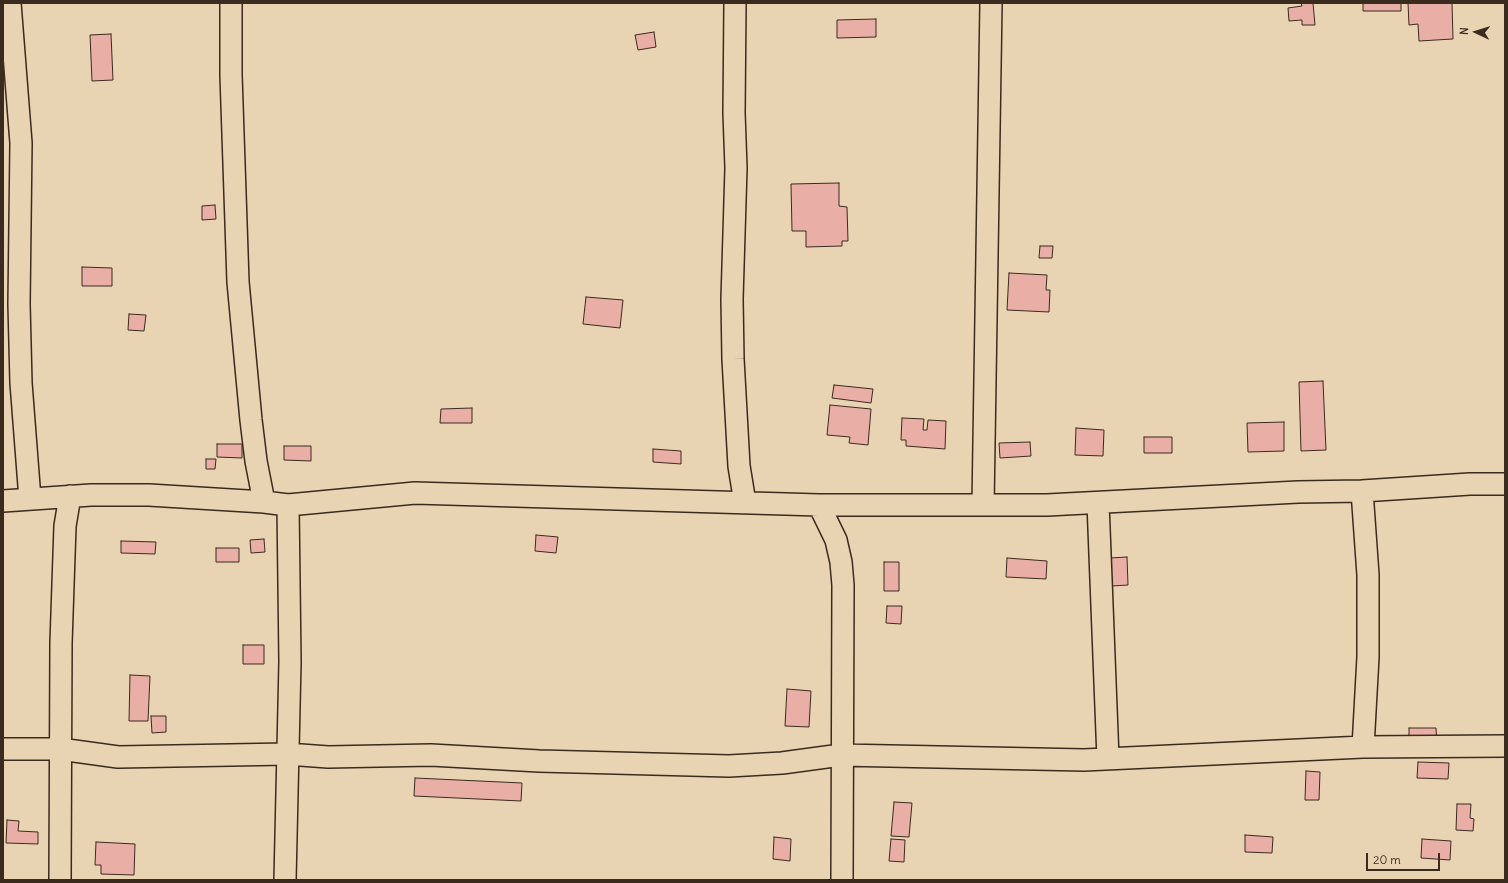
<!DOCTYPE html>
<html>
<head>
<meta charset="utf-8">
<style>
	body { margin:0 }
	#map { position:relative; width:1508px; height:883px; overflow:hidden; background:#e8d4b3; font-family:Delius,sans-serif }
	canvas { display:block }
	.frame { position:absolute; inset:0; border:4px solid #3b2a1e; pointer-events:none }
	.north { position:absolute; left:1456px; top:12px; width:40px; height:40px; -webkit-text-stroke:3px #e8d4b3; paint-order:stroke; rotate:274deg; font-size:11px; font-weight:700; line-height:16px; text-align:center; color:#3b2a1e }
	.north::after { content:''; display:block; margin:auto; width:14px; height:18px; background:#3b2a1e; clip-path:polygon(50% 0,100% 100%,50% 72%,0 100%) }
	.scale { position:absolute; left:1366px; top:853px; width:74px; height:18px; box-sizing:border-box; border:2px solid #3b2a1e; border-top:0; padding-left:5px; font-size:12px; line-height:14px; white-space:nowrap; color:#3b2a1e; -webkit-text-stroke:3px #e8d4b3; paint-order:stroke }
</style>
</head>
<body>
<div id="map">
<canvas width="1508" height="883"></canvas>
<div class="frame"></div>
<div class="north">N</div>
<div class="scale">20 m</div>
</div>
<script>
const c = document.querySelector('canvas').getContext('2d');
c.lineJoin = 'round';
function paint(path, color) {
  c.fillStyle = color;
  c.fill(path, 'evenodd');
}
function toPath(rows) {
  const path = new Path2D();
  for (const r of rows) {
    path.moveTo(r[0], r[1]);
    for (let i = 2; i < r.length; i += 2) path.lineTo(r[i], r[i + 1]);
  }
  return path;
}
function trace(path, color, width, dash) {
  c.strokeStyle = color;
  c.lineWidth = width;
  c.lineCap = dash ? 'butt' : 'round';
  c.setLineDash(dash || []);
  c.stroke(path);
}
const building = toPath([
	[1301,3,1313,3,1315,25,1302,25,1302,20,1289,21,1288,8,1302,6,1301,3],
	[1363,3,1401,3,1401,11,1363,11,1363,3],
	[1408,3,1452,3,1453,39,1419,41,1418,24,1409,25,1408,3],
	[876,19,876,37,837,38,837,20,876,19],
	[654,32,656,47,638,50,635,35,654,32],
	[111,34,113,80,92,81,90,35,111,34],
	[839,183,839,206,847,207,848,241,842,241,842,246,806,247,806,231,792,231,791,184,839,183],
	[215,205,216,219,202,220,202,206,215,205],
	[1040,246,1053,246,1052,258,1039,258,1040,246],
	[82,267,112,268,112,286,82,286,82,267],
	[1009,273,1047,275,1046,290,1050,290,1049,312,1007,310,1009,273],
	[586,297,623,300,620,328,583,324,586,297],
	[129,314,146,315,144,331,128,330,129,314],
	[1323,381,1326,450,1301,451,1299,382,1323,381],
	[834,385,873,389,871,403,832,398,834,385],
	[830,405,871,409,868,445,849,443,850,437,827,435,830,405],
	[472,408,472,423,440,423,441,409,472,408],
	[902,418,924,419,923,430,927,430,928,420,946,421,945,449,906,446,906,440,901,440,902,418],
	[1284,422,1284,451,1248,452,1247,423,1284,422],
	[1076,428,1104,430,1103,456,1075,455,1076,428],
	[1144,437,1172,437,1172,453,1144,453,1144,437],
	[1030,442,1031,456,1000,458,999,443,1030,442],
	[217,444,242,444,242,458,217,457,217,444],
	[284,446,311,446,311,461,284,460,284,446],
	[653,449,681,451,681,464,653,462,653,449],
	[206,459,216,459,215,469,206,469,206,459],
	[536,535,558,537,556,553,535,551,536,535],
	[264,539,265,552,251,553,250,540,264,539],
	[121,541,156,542,155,554,121,553,121,541],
	[216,548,239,548,239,562,216,562,216,548],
	[1127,557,1128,585,1112,586,1110,558,1127,557],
	[1007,558,1047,561,1046,579,1006,577,1007,558],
	[884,562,899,562,899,591,884,591,884,562],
	[887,606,902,606,901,624,886,623,887,606],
	[243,645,264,645,264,664,243,664,243,645],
	[130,675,150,676,148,721,129,721,130,675],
	[787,689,811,691,809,727,785,726,787,689],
	[151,716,166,716,166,732,152,733,151,716],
	[1409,728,1436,728,1437,744,1409,745,1409,728],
	[1418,762,1449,763,1448,779,1417,778,1418,762],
	[1306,771,1320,772,1319,800,1305,800,1306,771],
	[415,778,522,783,521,801,414,796,415,778],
	[894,802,912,803,909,837,891,836,894,802],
	[1457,804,1471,804,1470,818,1474,819,1473,831,1456,830,1457,804],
	[7,820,19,821,18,831,38,832,38,844,6,843,7,820],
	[1245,835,1273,837,1272,853,1245,852,1245,835],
	[774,837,791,839,790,861,773,859,774,837],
	[891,839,905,840,904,862,889,861,891,839],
	[1422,839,1451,841,1450,860,1421,858,1422,839],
	[96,842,135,844,134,875,101,874,101,865,95,865,96,842]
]);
const street = toPath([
	[10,3,21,143,19,304,21,383,30,499],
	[231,3,231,75,238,282,251,420,256,461,264,502],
	[735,3,734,113,736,168,732,299,733,359,739,466,745,503],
	[1362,491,1368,575,1368,657,1363,747],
	[3,501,91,495,149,495,264,502,288,505,415,493,819,505,1047,505,1298,492,1362,491,1470,484,1505,484],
	[1098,503,1108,759],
	[819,505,836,540,841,562,843,585,842,880],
	[983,505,991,3],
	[3,749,60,749,118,757,287,754,328,757,431,755,539,761,729,766,782,763,841,755,1084,760,1363,747,1505,746],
	[60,880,61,643,65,526,70,496],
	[285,880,290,662,288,505]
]);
paint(building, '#e9aea5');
trace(building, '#3b2a1e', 1);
trace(street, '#3b2a1e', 24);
trace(street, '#e8d4b3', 21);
</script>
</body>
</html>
